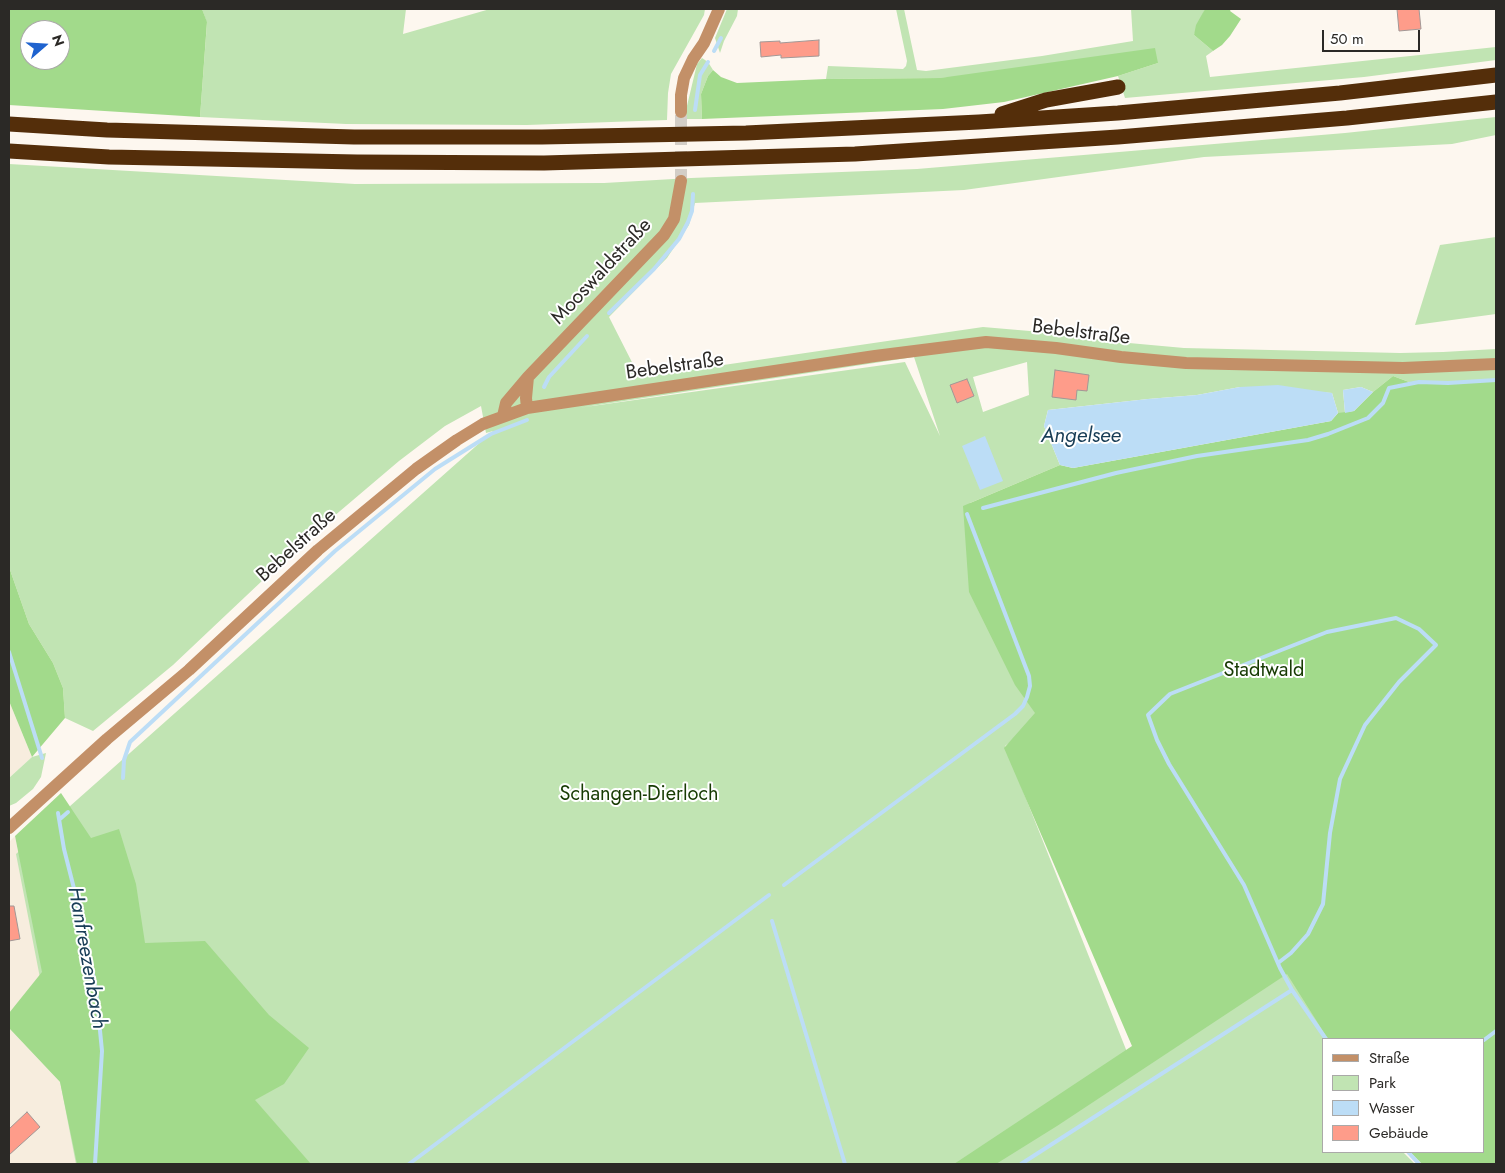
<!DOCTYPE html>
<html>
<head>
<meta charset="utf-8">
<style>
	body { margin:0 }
	#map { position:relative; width:1505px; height:1173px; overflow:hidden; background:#fdf7ef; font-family:Jost,sans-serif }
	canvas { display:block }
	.frame { position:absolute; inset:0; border:10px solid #2b2926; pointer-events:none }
	.legend { position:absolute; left:1322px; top:1038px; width:162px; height:115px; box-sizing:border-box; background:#fff; border:1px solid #aaa9a8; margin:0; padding:6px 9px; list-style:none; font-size:15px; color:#2b2926 }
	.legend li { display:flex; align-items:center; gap:10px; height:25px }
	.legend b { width:25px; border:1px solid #aaa9a8 }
	.north { position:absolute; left:20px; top:20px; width:50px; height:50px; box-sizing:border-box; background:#fff; border:1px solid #aaa9a8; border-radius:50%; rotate:71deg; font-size:14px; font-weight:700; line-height:20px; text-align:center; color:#2b2926 }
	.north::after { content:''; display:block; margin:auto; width:18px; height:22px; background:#1f63cf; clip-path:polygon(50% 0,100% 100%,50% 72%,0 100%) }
	.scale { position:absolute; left:1322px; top:30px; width:98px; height:22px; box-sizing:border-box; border:2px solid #2b2926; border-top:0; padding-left:6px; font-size:15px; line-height:18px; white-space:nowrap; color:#2b2926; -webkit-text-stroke:4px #fff; paint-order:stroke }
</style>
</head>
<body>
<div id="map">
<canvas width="1505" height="1173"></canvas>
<div class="frame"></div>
<ul class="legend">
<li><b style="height:6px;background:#c39068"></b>Straße</li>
<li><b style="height:14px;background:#c1e4b3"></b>Park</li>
<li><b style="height:14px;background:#bcddf6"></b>Wasser</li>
<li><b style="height:14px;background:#fe9c8a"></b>Gebäude</li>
</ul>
<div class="north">N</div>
<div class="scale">50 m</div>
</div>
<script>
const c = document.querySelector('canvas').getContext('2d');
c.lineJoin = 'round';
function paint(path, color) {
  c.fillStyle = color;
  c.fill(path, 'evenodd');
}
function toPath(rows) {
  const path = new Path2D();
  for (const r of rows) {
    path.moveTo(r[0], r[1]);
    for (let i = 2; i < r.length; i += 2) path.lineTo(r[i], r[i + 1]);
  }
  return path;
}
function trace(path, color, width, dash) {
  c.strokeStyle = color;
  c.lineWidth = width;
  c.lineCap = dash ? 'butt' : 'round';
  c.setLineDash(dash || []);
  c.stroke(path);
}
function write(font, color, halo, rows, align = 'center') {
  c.font = font + ' Jost,sans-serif';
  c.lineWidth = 4;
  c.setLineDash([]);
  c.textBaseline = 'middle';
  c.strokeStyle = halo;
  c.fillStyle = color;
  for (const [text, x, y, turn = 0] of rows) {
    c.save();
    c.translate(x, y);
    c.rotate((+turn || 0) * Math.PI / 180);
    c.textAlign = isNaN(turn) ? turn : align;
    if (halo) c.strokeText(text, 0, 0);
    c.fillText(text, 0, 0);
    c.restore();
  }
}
const built = toPath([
	[9,701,32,757,9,778],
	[15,836,42,973,9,1013,9,842],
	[9,1028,60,1082,77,1164,9,1164]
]);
const green = toPath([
	[202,9,406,9,403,34,490,9,705,9,704,15,671,74,668,93,667,120,527,125,346,124,200,117,207,23],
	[727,9,738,9,737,16,724,41,720,53,715,38],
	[896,9,904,9,917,70,926,71,1042,56,1133,41,1131,9,1205,9,1194,35,1213,51,1206,56,1210,77,1496,47,1496,60,1364,77,1125,98,1118,76,1158,63,940,78,826,79,828,66,903,69,906,66,907,61],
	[702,58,708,62,713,70,708,76,701,94,702,119,686,119,686,110,697,64],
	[1496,117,1496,135,1452,144,1204,157,964,190,695,203,689,225,667,258,609,317,639,376,662,374,983,327,1053,333,1118,342,1184,348,1400,353,1443,352,1496,349,1496,380,1448,383,1409,382,1393,376,1373,392,1361,387,1343,390,1345,413,1338,413,1332,393,1240,387,1197,395,1148,399,1048,410,1044,426,1060,465,970,503,1054,708,1005,746,1131,1062,1289,959,1336,1039,1324,1039,1324,1152,1403,1152,1415,1164,76,1164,16,854,493,431,486,433,481,406,445,426,399,461,300,545,173,665,93,731,65,718,63,688,53,663,29,624,9,567,9,164,355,184,604,183,691,178,917,169,1345,133],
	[914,357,940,436,905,362,578,408],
	[1027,362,1029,395,983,412,973,377],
	[1496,237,1496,314,1415,325,1440,245],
	[46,753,41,777,33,789,16,803,9,806,9,778,32,757]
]);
const forest = toPath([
	[9,9,202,9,207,22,200,117,9,105],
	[30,30,60,30,60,60,30,60],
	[1205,9,1231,9,1230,11,1241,19,1230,36,1222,45,1213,51,1194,35,1196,25],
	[1155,48,1158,63,1118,76,1004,102,943,109,702,119,701,94,708,76,713,70,721,77,737,83,826,79,940,78],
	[1393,376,1409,382,1448,383,1496,380,1496,1164,1422,1164,1410,1152,1484,1152,1484,1039,1328,1039,1287,974,1057,1126,996,1164,954,1164,1132,1046,1004,748,1035,713,1015,685,969,592,963,506,1060,465,1073,468,1331,421,1338,413,1354,411,1373,392],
	[9,567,29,624,53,663,63,688,65,718,32,757,9,701],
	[61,793,91,838,119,829,136,884,145,943,205,941,269,1015,309,1048,284,1084,255,1100,311,1164,77,1164,60,1082,9,1028,9,1013,42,972,15,836]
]);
const water = toPath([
	[1278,385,1332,393,1338,413,1331,421,1073,468,1060,465,1044,426,1048,410,1148,399,1197,395,1240,387],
	[1361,387,1373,392,1354,411,1345,413,1343,390],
	[985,436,1003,481,980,490,962,446]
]);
const stream = toPath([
	[714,51,721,38],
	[695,110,700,75,708,62],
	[609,313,654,269,679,239,688,222,692,211,693,194],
	[544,387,549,377,587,336],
	[983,508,1116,473,1197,456,1308,440,1328,434,1368,418,1383,403,1389,388,1419,382,1448,383,1496,380],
	[9,652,42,758],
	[123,778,124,760,130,742,335,551,435,469,491,434,527,420],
	[58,813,64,849,84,928,96,990,102,1051,95,1164],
	[60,819,68,812],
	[784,885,1015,714,1023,706,1027,697,1030,686,1029,676,967,514],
	[772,921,845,1164],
	[1278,963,1291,953,1308,934,1323,904,1330,833,1340,779,1365,725,1399,682,1436,645,1419,629,1396,618,1327,632,1170,694,1148,715,1157,740,1169,764,1244,885,1280,968,1292,990],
	[1484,1040,1496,1031],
	[1408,1152,1419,1164],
	[409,1164,769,895],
	[1021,1164,1292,990,1326,1039]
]);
const building = toPath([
	[1397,9,1419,9,1421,29,1399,31,1397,9],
	[819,40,819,56,781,58,781,55,761,57,760,42,780,41,780,43,819,40],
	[1055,370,1089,375,1087,391,1077,390,1076,400,1052,397,1055,370],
	[967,379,974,396,957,403,950,385,967,379],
	[9,906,14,906,20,939,9,941,9,906],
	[27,1112,40,1127,9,1155,9,1129,27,1112]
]);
const minorTunnel = toPath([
	[681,181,681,112]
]);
const minor = toPath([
	[681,112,681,95,684,78,693,59,704,43,719,9],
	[527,408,526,398,528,377],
	[503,416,506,403,528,377,664,235,674,219,681,181],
	[9,828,107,739,189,670,318,550,416,469,457,440,483,424,527,408,875,356,986,342,1056,348,1121,357,1186,363,1403,368,1496,364]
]);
const highway = toPath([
	[1002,114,1046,100,1118,87],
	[9,124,107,130,354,137,542,137,746,133,979,122,1118,113,1340,93,1496,75],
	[9,151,109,157,357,162,544,163,855,154,1118,137,1347,118,1496,102]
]);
const streetNames = [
	["Mooswaldstraße",602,272,-47],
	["Bebelstraße",1081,333,7],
	["Bebelstraße",675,367,-8],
	["Bebelstraße",297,546,-42]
];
const parkNames = [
	["Stadtwald",1264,671],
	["Schangen-Dierloch",639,795]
];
const waterNames = [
	["Angelsee",1081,437],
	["Hanfreezenbach",86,958,80]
];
paint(built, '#f7edde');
paint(green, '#c1e4b3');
paint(forest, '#a2da8b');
paint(water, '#bcddf6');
trace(stream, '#bcddf6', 4);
paint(building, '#fe9c8a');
trace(building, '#a29896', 1);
trace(minorTunnel, '#d3cec7', 12, [12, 6]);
trace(minor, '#c39068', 12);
trace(highway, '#542e0a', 15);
write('20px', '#2b2926', '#fff', streetNames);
write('20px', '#173b03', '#fff', parkNames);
write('italic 21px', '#183d56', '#fff', waterNames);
</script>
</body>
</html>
